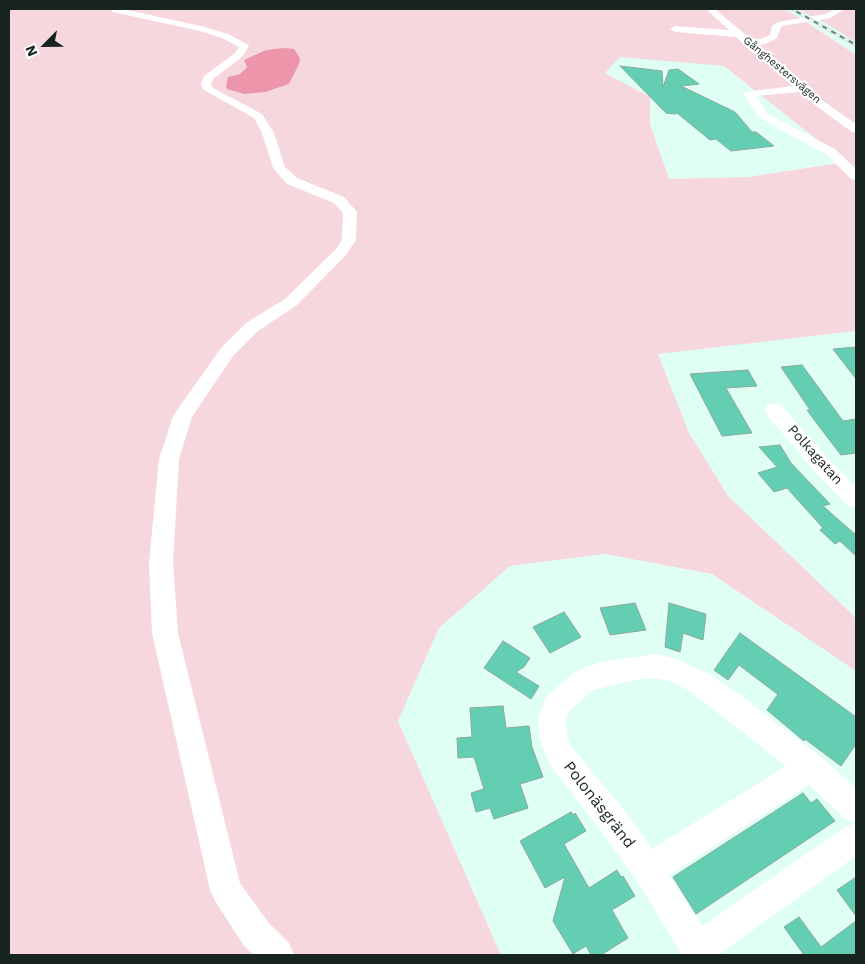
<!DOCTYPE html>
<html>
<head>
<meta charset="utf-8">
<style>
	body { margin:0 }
	#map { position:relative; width:865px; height:964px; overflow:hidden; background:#dffff4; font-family:"Work Sans",sans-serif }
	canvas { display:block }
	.frame { position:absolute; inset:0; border:10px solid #182420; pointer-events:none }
	.north { position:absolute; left:20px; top:20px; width:50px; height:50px; -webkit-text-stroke:4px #fff; paint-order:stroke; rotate:247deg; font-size:14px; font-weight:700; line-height:20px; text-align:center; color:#182420 }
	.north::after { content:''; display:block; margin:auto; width:18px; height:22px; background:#182420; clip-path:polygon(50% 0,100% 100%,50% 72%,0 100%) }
</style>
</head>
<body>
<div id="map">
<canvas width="865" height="964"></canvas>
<div class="frame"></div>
<div class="north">N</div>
</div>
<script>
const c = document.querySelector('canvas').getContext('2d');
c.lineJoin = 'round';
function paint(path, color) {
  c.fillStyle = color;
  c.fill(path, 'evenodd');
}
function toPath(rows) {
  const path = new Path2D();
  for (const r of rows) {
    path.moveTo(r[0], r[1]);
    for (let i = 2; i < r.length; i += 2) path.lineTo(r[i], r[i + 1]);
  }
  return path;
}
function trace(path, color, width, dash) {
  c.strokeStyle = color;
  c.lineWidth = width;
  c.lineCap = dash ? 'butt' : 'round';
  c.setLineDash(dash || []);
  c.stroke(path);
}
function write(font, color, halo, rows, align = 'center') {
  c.font = font + ' "Work Sans",sans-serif';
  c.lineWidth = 4.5;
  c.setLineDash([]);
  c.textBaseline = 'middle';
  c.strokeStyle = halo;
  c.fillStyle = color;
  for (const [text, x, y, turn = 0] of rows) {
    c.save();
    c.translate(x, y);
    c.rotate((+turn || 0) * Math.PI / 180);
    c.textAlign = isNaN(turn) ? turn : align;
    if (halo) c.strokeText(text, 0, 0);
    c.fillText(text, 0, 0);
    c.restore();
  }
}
const green = toPath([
	[9,9,783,9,799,17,856,55,856,331,658,354,689,433,728,496,856,618,856,671,712,574,605,554,510,566,439,628,398,721,501,955,9,955],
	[283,48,299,64,289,84,228,77,240,74,260,52],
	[620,57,724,66,844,161,840,163,748,177,669,179,650,124,650,97,605,73],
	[797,9,856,9,856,42,827,24]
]);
const water = toPath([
	[283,48,294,49,300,58,299,64,289,84,265,92,244,94,227,89,226,86,228,77,240,74,247,67,244,60,266,50]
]);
const building = toPath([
	[620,66,662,71,663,87,669,70,678,69,699,84,681,86,735,112,752,132,756,132,774,146,731,151,716,139,710,140,677,113,674,114,666,113,620,66],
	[856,347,856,379,833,349,856,347],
	[802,365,843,421,856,419,856,453,841,455,815,421,807,410,810,410,781,367,802,365],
	[748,370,757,386,726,388,752,433,722,436,690,374,748,370],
	[780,445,791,463,830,504,823,506,856,535,856,556,840,541,835,544,820,530,823,528,787,488,774,492,758,473,777,467,759,447,780,445],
	[635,603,646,630,610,635,600,608,635,603],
	[669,603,706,614,703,640,683,633,680,652,665,647,669,603],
	[564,612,581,637,550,653,533,627,564,612],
	[740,633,856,717,856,744,841,766,805,739,804,741,767,710,778,694,776,693,739,665,728,680,714,670,740,633],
	[503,641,530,658,524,667,516,672,539,686,531,699,484,668,503,641],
	[503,706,506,728,529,726,532,747,543,777,520,784,528,808,494,819,490,808,476,812,471,793,484,789,474,757,458,758,457,738,472,737,470,708,503,706],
	[803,793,811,803,817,799,835,821,696,914,673,877,803,793],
	[571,812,573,815,575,813,586,831,564,844,589,888,617,870,621,877,623,876,635,896,612,910,628,938,601,955,591,955,586,946,573,954,553,921,565,877,545,888,520,841,571,812],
	[856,877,856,916,837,890,856,877],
	[799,917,821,947,856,921,856,955,804,955,784,927,799,917]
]);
const minor = toPath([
	[109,9,123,9,205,27,228,34,247,44,249,46,242,57,213,79,211,85,213,88,262,114,274,133,285,167,297,178,344,197,357,212,356,240,346,255,297,305,258,331,233,356,192,417,179,459,173,563,178,633,240,883,268,922,289,943,294,955,254,955,244,946,215,901,210,890,152,633,149,563,159,459,173,416,221,348,246,323,285,299,336,249,342,240,343,213,334,203,287,184,273,168,262,133,254,118,204,90,201,85,204,76,235,53,239,47,222,38,200,31,113,12,109,9],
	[706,9,715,9,752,40,761,39,770,35,772,26,778,22,825,14,835,9,845,9,830,18,783,26,781,27,777,38,766,44,758,45,823,101,856,124,856,132,852,132,815,105,799,92,756,96,768,114,835,149,856,169,856,180,851,179,827,155,760,118,753,110,744,94,745,92,793,86,736,37,675,32,670,29,675,26,729,30,706,9],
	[774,403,781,405,831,462,856,487,856,508,848,506,817,474,767,415,764,410,767,405,774,403],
	[656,654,676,659,706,672,736,692,821,757,856,788,856,856,718,955,682,955,637,881,605,836,550,765,539,737,538,719,547,695,575,672,600,662,656,654],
	[656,678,672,682,688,690,786,766,652,849,627,814,570,745,567,737,566,719,568,712,593,690,635,680,656,678],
	[809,785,845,819,856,823,845,827,702,926,669,875,809,785]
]);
const rail = toPath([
	[792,9,856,45]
]);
const farStreetnames = [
	["Gånghestersvägen",782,70,40]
];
const streetNames = [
	["Polkagatan",815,455,48]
];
const nearStreetnames = [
	["Polonäsgränd",599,805,52]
];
paint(green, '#f7d7de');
paint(water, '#ec95ab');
paint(building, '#64ceb2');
trace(building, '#8aa89e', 1);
paint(minor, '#fff');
trace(rail, '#758a83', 2.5);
trace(rail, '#fff', 2, [5]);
write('11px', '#182420', '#fff', farStreetnames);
write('14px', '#182420', '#fff', streetNames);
write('16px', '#182420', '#fff', nearStreetnames);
</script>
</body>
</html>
